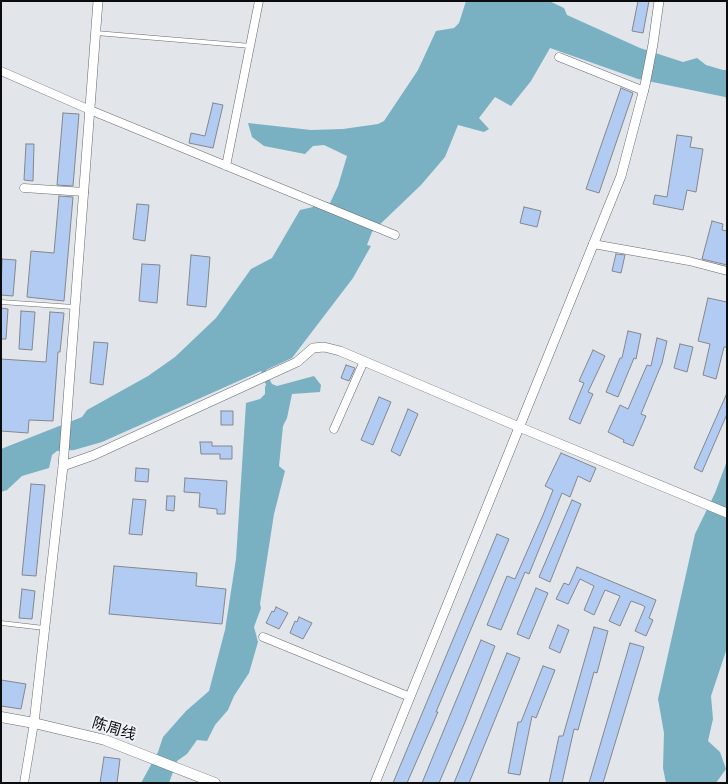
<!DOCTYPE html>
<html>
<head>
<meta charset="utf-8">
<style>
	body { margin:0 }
	#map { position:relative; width:728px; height:784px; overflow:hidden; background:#e2e5ea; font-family:Inter,sans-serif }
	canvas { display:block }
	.frame { position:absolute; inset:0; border:2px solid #0b0c0d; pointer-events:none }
</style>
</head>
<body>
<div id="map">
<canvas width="728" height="784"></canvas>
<div class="frame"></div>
</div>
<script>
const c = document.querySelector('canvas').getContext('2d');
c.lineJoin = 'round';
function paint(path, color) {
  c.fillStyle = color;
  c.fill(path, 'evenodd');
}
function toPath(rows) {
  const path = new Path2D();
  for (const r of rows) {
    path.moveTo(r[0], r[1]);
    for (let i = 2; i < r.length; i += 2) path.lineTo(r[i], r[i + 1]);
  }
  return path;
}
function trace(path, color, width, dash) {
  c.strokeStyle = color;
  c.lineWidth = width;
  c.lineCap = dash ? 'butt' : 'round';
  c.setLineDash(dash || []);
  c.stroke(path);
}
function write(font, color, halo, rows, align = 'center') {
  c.font = font + ' Inter,"Noto Sans SC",sans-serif';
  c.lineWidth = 4;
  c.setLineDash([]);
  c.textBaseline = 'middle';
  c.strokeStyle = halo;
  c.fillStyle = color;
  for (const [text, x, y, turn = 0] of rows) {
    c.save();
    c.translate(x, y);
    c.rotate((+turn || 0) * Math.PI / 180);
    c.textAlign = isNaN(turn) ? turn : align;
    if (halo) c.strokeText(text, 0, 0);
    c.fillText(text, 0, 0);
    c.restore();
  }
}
const water = toPath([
	[466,1,549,1,564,8,567,15,640,48,683,62,697,58,706,65,723,70,727,70,727,99,725,97,638,79,550,48,531,81,511,106,495,97,479,118,489,129,484,132,458,125,445,157,421,185,372,232,367,245,371,246,353,278,292,358,266,370,266,373,272,384,277,386,314,376,321,385,320,392,292,394,287,418,283,426,279,466,285,471,274,514,260,604,261,608,254,627,258,642,249,673,234,696,228,710,215,725,207,741,197,740,187,754,177,761,169,783,141,783,158,752,163,737,186,711,209,691,225,630,236,559,246,403,260,399,265,394,265,387,266,385,261,371,102,442,74,450,57,451,52,455,49,468,22,476,7,490,1,492,1,449,82,417,87,410,148,376,175,357,216,318,251,269,272,258,300,210,313,207,317,200,330,203,338,186,347,156,324,145,313,146,305,154,264,146,252,137,248,123,311,130,343,129,378,124,384,121,418,70,436,31,454,28,459,23],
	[727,461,727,648,711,696,713,719,708,741,720,752,726,769,716,783,666,783,663,768,664,733,658,699,695,534,715,493]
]);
const building = toPath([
	[638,1,649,1,643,33,632,31,638,1],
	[621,88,633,93,599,193,586,189,621,88],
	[213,103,223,105,213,148,189,143,191,133,205,136,213,103],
	[63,113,79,114,73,186,57,185,63,113],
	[677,135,692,137,690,147,703,149,696,192,687,190,683,210,653,204,655,195,667,197,677,135],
	[26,144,34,144,33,181,24,180,26,144],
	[59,196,73,197,64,301,27,297,31,251,54,253,59,196],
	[137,204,149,205,145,241,133,239,137,204],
	[524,207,541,211,537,227,520,223,524,207],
	[712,221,723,224,722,230,727,231,727,265,702,259,712,221],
	[616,254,625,255,621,273,612,271,616,254],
	[191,255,210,257,206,307,187,305,191,255],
	[2,259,16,260,13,296,1,295,2,259],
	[142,264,160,265,157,303,139,301,142,264],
	[708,298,727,302,727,347,724,347,716,379,703,375,710,344,698,341,708,298],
	[1,308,8,309,6,339,1,339,1,308],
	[21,311,35,312,32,350,19,349,21,311],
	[50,312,64,313,60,352,58,352,53,421,29,420,28,433,1,431,1,359,46,362,50,312],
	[628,331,641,334,636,359,634,358,618,397,606,392,620,358,622,358,628,331],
	[657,338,667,341,662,363,641,414,646,416,633,446,623,442,624,440,608,432,620,405,628,409,647,365,651,366,657,338],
	[94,342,108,343,103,385,90,383,94,342],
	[680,344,693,347,687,372,674,368,680,344],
	[593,350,605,356,588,392,593,394,580,424,569,419,584,383,579,381,593,350],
	[346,365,355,368,349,381,341,378,346,365],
	[727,393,727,414,702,472,694,468,727,393],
	[379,397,391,402,373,445,361,440,379,397],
	[408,409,418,414,400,456,391,451,408,409],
	[221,411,233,411,233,425,221,425,221,411],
	[200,442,212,442,212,446,232,446,232,459,220,459,220,454,201,454,200,442],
	[561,453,596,468,590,482,578,476,570,497,562,493,529,574,525,572,501,630,487,625,507,576,515,579,543,515,553,490,545,486,561,453],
	[136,468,149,469,148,482,135,481,136,468],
	[185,478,227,481,225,514,217,514,217,509,199,507,200,493,184,492,185,478],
	[31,484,45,485,36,576,22,575,31,484],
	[167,496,175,496,174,511,166,510,167,496],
	[133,499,146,500,142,535,129,534,133,499],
	[572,500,581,504,550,582,539,577,572,500],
	[497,534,509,539,436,712,438,712,407,783,393,783,497,534],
	[114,566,197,573,196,586,226,589,222,624,109,614,114,566],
	[577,567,656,600,649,618,653,620,646,636,635,631,645,607,642,605,631,601,620,626,609,621,620,596,605,590,594,615,584,610,594,586,580,579,568,604,556,599,564,583,569,585,577,567],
	[536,588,548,593,529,639,517,634,536,588],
	[22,589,35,591,32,619,19,618,22,589],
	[276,607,288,613,279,629,266,623,272,611,274,612,276,607],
	[299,617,312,623,303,639,290,633,295,621,297,622,299,617],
	[558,625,569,630,560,653,549,648,558,625],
	[594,627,608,631,597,673,594,672,578,730,574,729,562,783,549,783,559,736,563,736,594,627],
	[481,640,495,646,465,722,439,783,422,783,481,640],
	[630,643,644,647,603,783,589,783,630,643],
	[507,653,520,658,469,783,454,783,507,653],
	[543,666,555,670,536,718,532,716,520,775,508,773,518,722,521,722,543,666],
	[1,680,26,684,21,709,1,706,1,680],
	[104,757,120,759,117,783,100,783,104,757]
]);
const service = toPath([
	[96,33,251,46],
	[1,302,74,307],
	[1,623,44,628]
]);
const minor = toPath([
	[559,57,644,91],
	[1,71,90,110,395,235],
	[226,166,259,1],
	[24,188,84,192],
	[593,244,689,261,727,271],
	[334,429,364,361],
	[263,637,410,697],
	[24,783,34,723]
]);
const tertiary = toPath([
	[63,466,94,455,297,362,313,348,324,347,340,351,519,427,727,513],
	[34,723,63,466,98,1],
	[375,783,621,176,645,85,653,44,659,1]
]);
const secondary = toPath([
	[1,717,34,723,105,740,215,783]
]);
const streetNames = [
	["陈周线",114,729,17]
];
paint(water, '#79b1c3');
paint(building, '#b2cbf3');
trace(building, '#84878b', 1);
trace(service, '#686b6f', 5);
trace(minor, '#686b6f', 9);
trace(tertiary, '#686b6f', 10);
trace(secondary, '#686b6f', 11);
trace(service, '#fff', 4);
trace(minor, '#fff', 8);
trace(tertiary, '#fff', 9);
trace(secondary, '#fff', 10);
write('15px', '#0b0c0d', '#eff2f7', streetNames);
</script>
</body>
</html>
